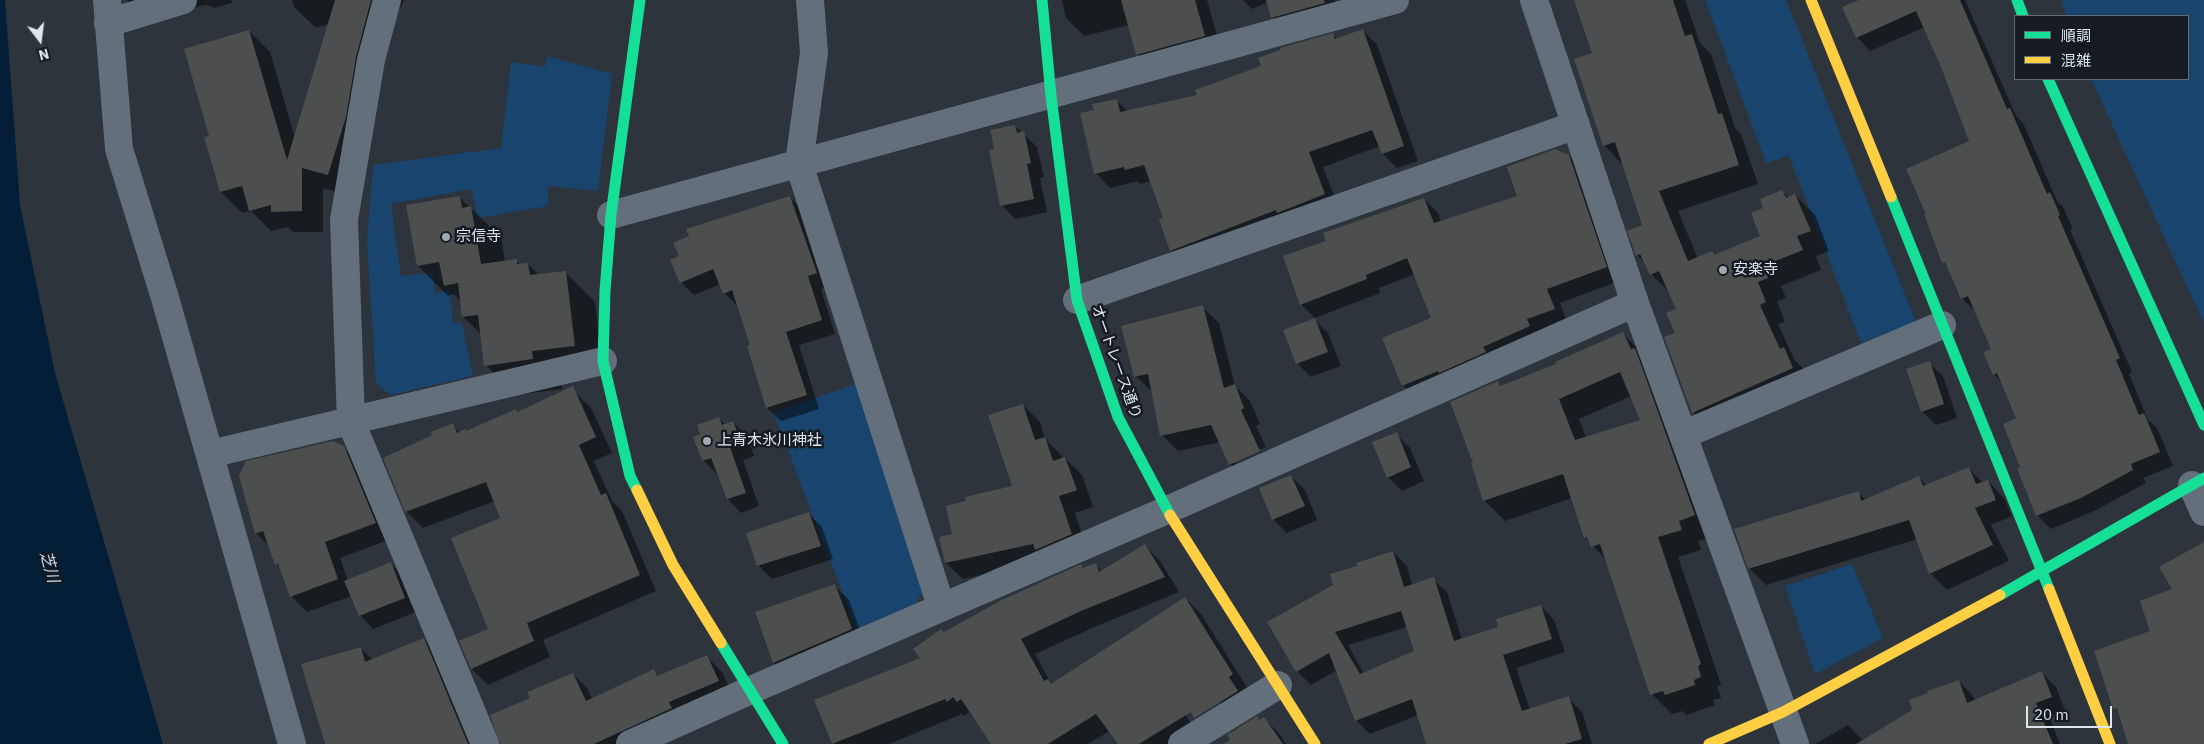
<!DOCTYPE html>
<html>
<head>
<meta charset="utf-8">
<style>
	body { margin:0 }
	#map { position:relative; width:2204px; height:744px; overflow:hidden; background:#2d343c; font-family:"IBM Plex Sans","Noto Sans JP",sans-serif }
	canvas { display:block }
	.legend { position:absolute; left:2014px; top:15px; width:175px; height:65px; box-sizing:border-box; background:#151b21; border:1px solid #656d74; margin:0; padding:6px 9px; list-style:none; font-size:15px; color:#dee7f0 }
	.legend li { display:flex; align-items:center; gap:10px; height:25px }
	.legend b { width:25px; border:1px solid #656d74 }
	.north { position:absolute; left:15px; top:15px; width:50px; height:50px; -webkit-text-stroke:4px #151b21; paint-order:stroke; rotate:165deg; font-size:14px; font-weight:700; line-height:20px; text-align:center; color:#dee7f0 }
	.north::after { content:''; display:block; margin:auto; width:18px; height:22px; background:#dee7f0; clip-path:polygon(50% 0,100% 100%,50% 72%,0 100%) }
	.scale { position:absolute; left:2026px; top:706px; width:86px; height:22px; box-sizing:border-box; border:2px solid #dee7f0; border-top:0; padding-left:6px; font-size:15px; line-height:18px; white-space:nowrap; color:#dee7f0; -webkit-text-stroke:4px #151b21; paint-order:stroke }
</style>
</head>
<body>
<div id="map">
<canvas width="2204" height="744"></canvas>
<ul class="legend">
<li><b style="height:6px;background:#16e098"></b>順調</li>
<li><b style="height:6px;background:#ffcf43"></b>混雑</li>
</ul>
<div class="north">N</div>
<div class="scale">20 m</div>
</div>
<script>
const c = document.querySelector('canvas').getContext('2d');
c.lineJoin = 'round';
function paint(path, color) {
  c.fillStyle = color;
  c.fill(path, 'evenodd');
}
function toPath(rows) {
  const path = new Path2D();
  for (const r of rows) {
    path.moveTo(r[0], r[1]);
    for (let i = 2; i < r.length; i += 2) path.lineTo(r[i], r[i + 1]);
  }
  return path;
}
function trace(path, color, width, dash) {
  c.strokeStyle = color;
  c.lineWidth = width;
  c.lineCap = dash ? 'butt' : 'round';
  c.setLineDash(dash || []);
  c.stroke(path);
}
function write(font, color, halo, rows, align = 'center') {
  c.font = font + ' "IBM Plex Sans","Noto Sans JP",sans-serif';
  c.lineWidth = 5;
  c.setLineDash([]);
  c.textBaseline = 'middle';
  c.strokeStyle = halo;
  c.fillStyle = color;
  for (const [text, x, y, turn = 0] of rows) {
    c.save();
    c.translate(x, y);
    c.rotate((+turn || 0) * Math.PI / 180);
    c.textAlign = isNaN(turn) ? turn : align;
    if (halo) c.strokeText(text, 0, 0);
    c.fillText(text, 0, 0);
    c.restore();
  }
}
const green = toPath([
	[1705,0,1786,0,1916,322,1861,343,1789,156,1766,163],
	[2061,0,2204,0,2204,323,2091,79,2188,79,2188,16,2066,16],
	[547,56,612,74,598,191,548,186,548,206,478,218,471,189,391,204,401,276,433,273,435,293,450,290,453,323,462,323,473,376,390,395,376,383,367,242,373,165,501,148,511,62,545,67],
	[856,384,923,590,916,604,857,630,773,412],
	[1852,564,1883,638,1815,674,1785,586]
]);
const water = toPath([
	[0,0,5,0,20,205,55,373,163,744,0,744]
]);
const shadow = toPath([
	[127,0,231,0,232,3,214,8,208,5,200,6,148,22],
	[292,0,404,0,401,7,397,10,349,196,323,188,323,232,293,232,288,227,271,231,251,211,242,213,221,192,206,138,211,137,249,31,270,52,295,138,329,24,316,28,294,7],
	[1062,0,1207,0,1222,53,1155,72,1137,54,1129,25,1084,36,1066,18],
	[1243,0,1335,0,1341,20,1289,34,1272,17,1268,2,1252,9],
	[1575,0,1685,0,1700,43,1711,54,1735,128,1741,134,1758,184,1678,211,1698,259,1712,253,1715,256,1761,236,1765,209,1782,191,1788,198,1795,195,1815,215,1829,251,1816,256,1821,270,1781,286,1786,298,1777,301,1785,322,1778,324,1795,361,1803,368,1812,388,1712,432,1693,412,1676,334,1678,309,1671,294,1651,274,1647,265,1637,255,1643,226,1624,166,1604,145,1594,54],
	[1862,0,1965,0,2016,116,2023,123,2057,201,2063,207,2073,229,2070,230,2132,372,2129,374,2148,420,2157,428,2173,466,2143,478,2146,483,2094,511,2051,529,2037,515,2022,468,2018,419,2003,384,1994,374,1993,350,1976,312,1962,298,1950,268,1944,262,1971,142,1925,27,1870,51,1857,37],
	[1363,30,1377,45,1418,161,1397,168,1383,154,1380,146,1323,167,1339,209,1186,265,1171,250,1164,218,1151,181,1140,184,1138,181,1110,188,1096,173,1095,111,1116,100,1128,112,1198,96,1333,35,1338,39],
	[1015,126,1037,147,1044,177,1040,178,1047,212,1015,219,1002,205],
	[1569,156,1583,170,1619,281,1560,303,1568,323,1416,399,1403,385,1433,318,1415,274,1379,288,1380,293,1315,318,1301,304,1327,241,1424,199,1438,213,1441,222,1519,197],
	[459,197,501,237,505,262,516,261,521,265,528,264,539,275,565,272,595,302,604,375,561,380,562,389,515,395,486,365,482,335,463,317,461,302,454,294,448,296,418,266],
	[790,197,803,211,830,286,821,289,835,334,799,345,819,409,781,421,767,408,748,347,752,346,738,306,724,293,721,284,694,295,681,282],
	[1202,307,1219,323,1235,386,1250,401,1260,424,1256,426,1275,467,1246,480,1230,464,1220,442,1178,451,1162,435,1153,392,1135,376],
	[1266,447,1267,450,1235,464,1235,461],
	[1315,320,1328,333,1341,366,1311,377,1297,363],
	[1623,334,1643,354,1715,536,1698,541,1701,550,1678,557,1721,685,1717,686,1721,698,1713,700,1715,705,1686,715,1683,711,1672,714,1652,694,1607,561,1585,537,1572,498,1505,521,1484,500,1498,382,1502,387,1558,365],
	[1631,396,1641,421,1586,438,1579,419],
	[1929,363,1943,376,1957,418,1936,425,1922,411],
	[574,391,591,408,612,453,594,461,612,501,622,511,656,591,543,640,550,657,488,685,472,669,490,629,502,519,495,501,423,528,406,511,434,436,452,425,460,433,466,432,516,410,518,413],
	[1023,405,1040,422,1045,439,1061,455,1062,459,1065,458,1082,475,1093,507,1075,513,1087,551,963,579,946,563,954,535,1014,487],
	[719,418,725,425,733,422,747,436,754,456,743,460,759,506,741,513,728,499,718,474,717,474,703,460,702,435],
	[1396,434,1410,448,1424,481,1402,491,1388,477],
	[344,448,360,464,391,539,340,558,348,581,391,564,405,577,418,611,373,629,360,615,352,596,307,612,291,596,282,569,276,564,271,548,256,533],
	[1969,469,1983,483,1988,481,2004,498,2012,516,1991,525,2009,561,1947,590,1930,573,1918,539,1766,585,1749,568,1858,493,1866,500,1919,478,1927,486],
	[1291,476,1305,490,1317,520,1287,533,1273,519],
	[808,513,822,527,833,559,772,579,758,565],
	[1145,546,1160,561,1179,592,1097,626,1035,654,1052,685,1185,598,1201,614,1248,689,1235,718,1219,702,1197,671,1169,690,1201,739,1194,744,1120,744,1110,731,1088,744,993,744,969,712,964,716,962,714,889,744,834,744,816,701,922,658,944,633,1081,566,1085,569,1096,565,1102,572],
	[1393,552,1407,566,1412,585,1433,579,1447,592,1462,640,1500,628,1541,606,1554,620,1565,652,1516,668,1530,710,1568,698,1582,712,1592,744,1428,744,1418,715,1370,734,1356,720,1337,670,1311,685,1297,671,1335,585,1358,567],
	[1407,627,1416,652,1364,674,1348,645],
	[835,586,849,600,865,643,788,676,774,663,756,613],
	[424,639,439,654,476,744,325,744,303,665,360,648,373,660],
	[707,657,722,672,733,696,641,744,501,744,531,699,573,674,588,689,592,699,653,671,659,677],
	[2042,673,2056,687,2065,710,2049,717,2060,744,1815,744,1848,725,1863,741,1959,681,1972,695,1975,701],
	[1264,719,1278,732,1286,744,1249,744,1260,721]
]);
const building = toPath([
	[335,0,371,0,356,57,346,117,328,175,302,168,302,211,271,212,271,205,249,211,242,186,220,192,204,137,209,136,184,49,249,30,287,160],
	[1121,0,1195,0,1205,36,1136,55],
	[1266,0,1324,0,1325,3,1271,18],
	[1574,0,1673,0,1685,36,1692,34,1718,114,1722,113,1739,165,1659,191,1688,261,1712,251,1714,255,1760,236,1751,213,1763,208,1760,199,1782,190,1786,198,1795,194,1811,231,1797,236,1803,250,1763,266,1768,278,1758,282,1766,302,1760,305,1780,349,1784,347,1793,368,1692,413,1664,337,1675,333,1666,313,1676,309,1659,271,1650,275,1640,254,1636,256,1627,231,1642,225,1615,142,1603,146,1574,59,1592,53],
	[1859,0,1960,0,2007,109,2010,108,2047,194,2050,192,2060,215,2058,216,2120,358,2116,360,2139,415,2144,413,2160,452,2131,464,2133,470,2081,498,2036,516,2017,468,2020,467,2003,424,2016,418,1997,373,1993,375,1983,352,1991,349,1968,296,1961,299,1945,262,1942,263,1924,214,1926,214,1906,169,1969,141,1941,67,1916,11,1856,38,1842,7],
	[1363,29,1404,146,1382,154,1372,130,1309,152,1325,194,1277,213,1276,210,1170,251,1159,219,1163,218,1144,165,1125,170,1124,167,1094,174,1080,113,1094,110,1092,104,1117,99,1120,112,1197,95,1195,90,1261,66,1258,58,1280,50,1280,48,1333,33,1335,39],
	[1015,125,1017,133,1024,131,1031,163,1027,164,1034,199,1000,206,989,150,994,149,990,130],
	[1555,149,1569,155,1607,267,1547,289,1555,309,1527,319,1530,326,1483,347,1486,352,1439,373,1438,371,1402,386,1382,338,1431,318,1407,258,1366,275,1367,279,1300,305,1283,256,1326,241,1323,233,1424,198,1434,223,1517,196,1507,167],
	[460,196,462,208,471,206,481,264,517,259,517,264,528,263,530,275,566,271,575,346,532,351,533,359,484,366,478,315,462,317,458,283,444,286,439,262,417,266,406,205],
	[790,196,817,273,808,276,822,320,786,332,807,395,766,408,747,346,750,345,732,290,723,294,713,269,680,283,670,260,679,256,673,243,689,236,686,229],
	[1203,305,1224,388,1235,384,1244,408,1241,410,1260,451,1229,465,1211,425,1160,436,1148,374,1134,377,1121,326],
	[1315,318,1328,352,1296,364,1283,330],
	[1623,332,1631,349,1635,348,1695,515,1679,521,1682,530,1658,537,1701,664,1698,666,1701,677,1694,680,1695,685,1665,695,1663,691,1650,695,1600,544,1591,547,1587,537,1584,538,1563,474,1483,501,1471,463,1473,463,1450,402,1498,381,1500,386,1556,364,1555,362],
	[1620,372,1640,420,1575,440,1559,399],
	[1930,361,1944,404,1921,412,1906,369],
	[573,386,596,437,579,445,601,495,606,493,640,575,527,623,534,641,471,669,459,641,488,629,451,538,500,518,486,482,405,512,383,458,432,435,431,432,453,423,457,433,465,429,466,431,516,409,517,412],
	[1023,404,1035,440,1045,437,1053,461,1065,457,1077,490,1059,496,1072,534,1035,550,1033,544,945,563,939,537,952,534,946,506,966,501,965,497,1012,486,988,415],
	[719,417,722,425,733,421,742,443,730,447,746,493,727,499,711,458,702,461,693,437,700,434,697,425],
	[1397,432,1411,467,1387,478,1372,442],
	[333,441,344,446,376,523,325,542,338,579,290,597,278,564,275,565,263,531,255,534,239,476,246,461],
	[1969,467,1976,484,1988,480,1996,500,1975,508,1993,545,1929,574,1909,520,1748,569,1734,529,1859,491,1861,501,1919,476,1923,486],
	[1291,475,1305,506,1272,520,1259,488],
	[809,512,821,546,757,566,746,533],
	[2204,542,2204,744,2128,744,2117,708,2113,709,2094,651,2150,631,2140,601,2172,589,2159,567],
	[1145,544,1165,577,1081,611,1021,639,1044,681,1048,679,1051,684,1185,597,1233,674,1229,677,1238,691,1194,718,1191,712,1139,744,1118,744,1096,714,1048,744,991,744,961,699,957,702,953,697,947,702,945,699,832,744,814,700,920,658,913,649,941,629,944,632,1000,601,1081,564,1083,568,1096,563,1099,572],
	[1393,551,1404,587,1434,577,1454,641,1498,627,1496,619,1541,605,1552,639,1503,655,1522,711,1569,696,1582,739,1565,744,1426,744,1412,699,1355,721,1329,653,1296,672,1267,622,1333,585,1330,574,1357,566,1356,563],
	[1401,611,1414,651,1360,674,1335,632],
	[391,562,405,598,359,616,344,581],
	[835,584,852,629,773,663,755,612],
	[424,638,468,744,325,744,301,664,361,647,365,662],
	[707,655,719,681,669,702,672,708,594,744,500,744,490,715,530,698,527,692,573,673,586,701,654,669,657,676],
	[2042,671,2052,697,2036,703,2053,744,1856,744,1912,710,1909,700,1928,693,1927,691,1959,680,1967,703],
	[1257,716,1259,720,1264,717,1283,744,1223,744,1230,740,1227,735]
]);
const street = toPath([
	[107,0,119,149,165,298,292,744],
	[387,0,371,60,344,220,351,422,485,744],
	[810,0,814,53,799,164,941,606],
	[1534,0,1635,303,1795,744],
	[108,23,183,0],
	[611,215,1395,0],
	[1077,300,1576,125],
	[1683,435,1942,325],
	[210,454,603,361],
	[2192,485,2204,512],
	[630,744,751,690,1167,510,1635,303],
	[1182,744,1278,685]
]);
const fast = toPath([
	[1042,0,1051,96,1077,300,1118,417,1170,515],
	[2017,0,2023,16],
	[2048,79,2204,425],
	[1891,197,2049,589],
	[637,490,630,476,603,361,605,291,611,215,640,0],
	[2000,595,2204,478],
	[721,643,783,744]
]);
const slow = toPath([
	[1811,0,1891,197],
	[637,490,673,565,721,643],
	[1170,515,1315,744],
	[2049,589,2110,744],
	[1709,744,1783,712,2000,595]
]);
const markers = [
	[446,237,5,"#a0a8b1"],
	[1723,270,5,"#a0a8b1"],
	[707,441,5,"#a0a8b1"]
];
const poiNames = [
	["宗信寺",456,237],
	["安楽寺",1733,270],
	["上青木氷川神社",717,441]
];
const streetNames = [
	["オートレース通り",1116,362,70]
];
const waterNames = [
	["芝川",49,567,74]
];
paint(green, '#18446d');
paint(water, '#041e37');
paint(shadow, '#0007');
paint(building, '#4d4f4f');
trace(street, '#636f7b', 28);
trace(fast, '#16e098', 11);
trace(slow, '#ffcf43', 11);
for (const [x, y, r, color] of markers) {
  const dot = new Path2D();
  dot.arc(x, y, r, 0, 2 * Math.PI);
  c.fillStyle = color;
  c.fill(dot);
  trace(dot, '#151b21', 2);
}
write('15px', '#dee7f0', '#151b21', poiNames, 'left');
write('15px', '#dee7f0', '#151b21', streetNames);
write('italic 16px', '#c0defd', '#151b21', waterNames);
</script>
</body>
</html>
